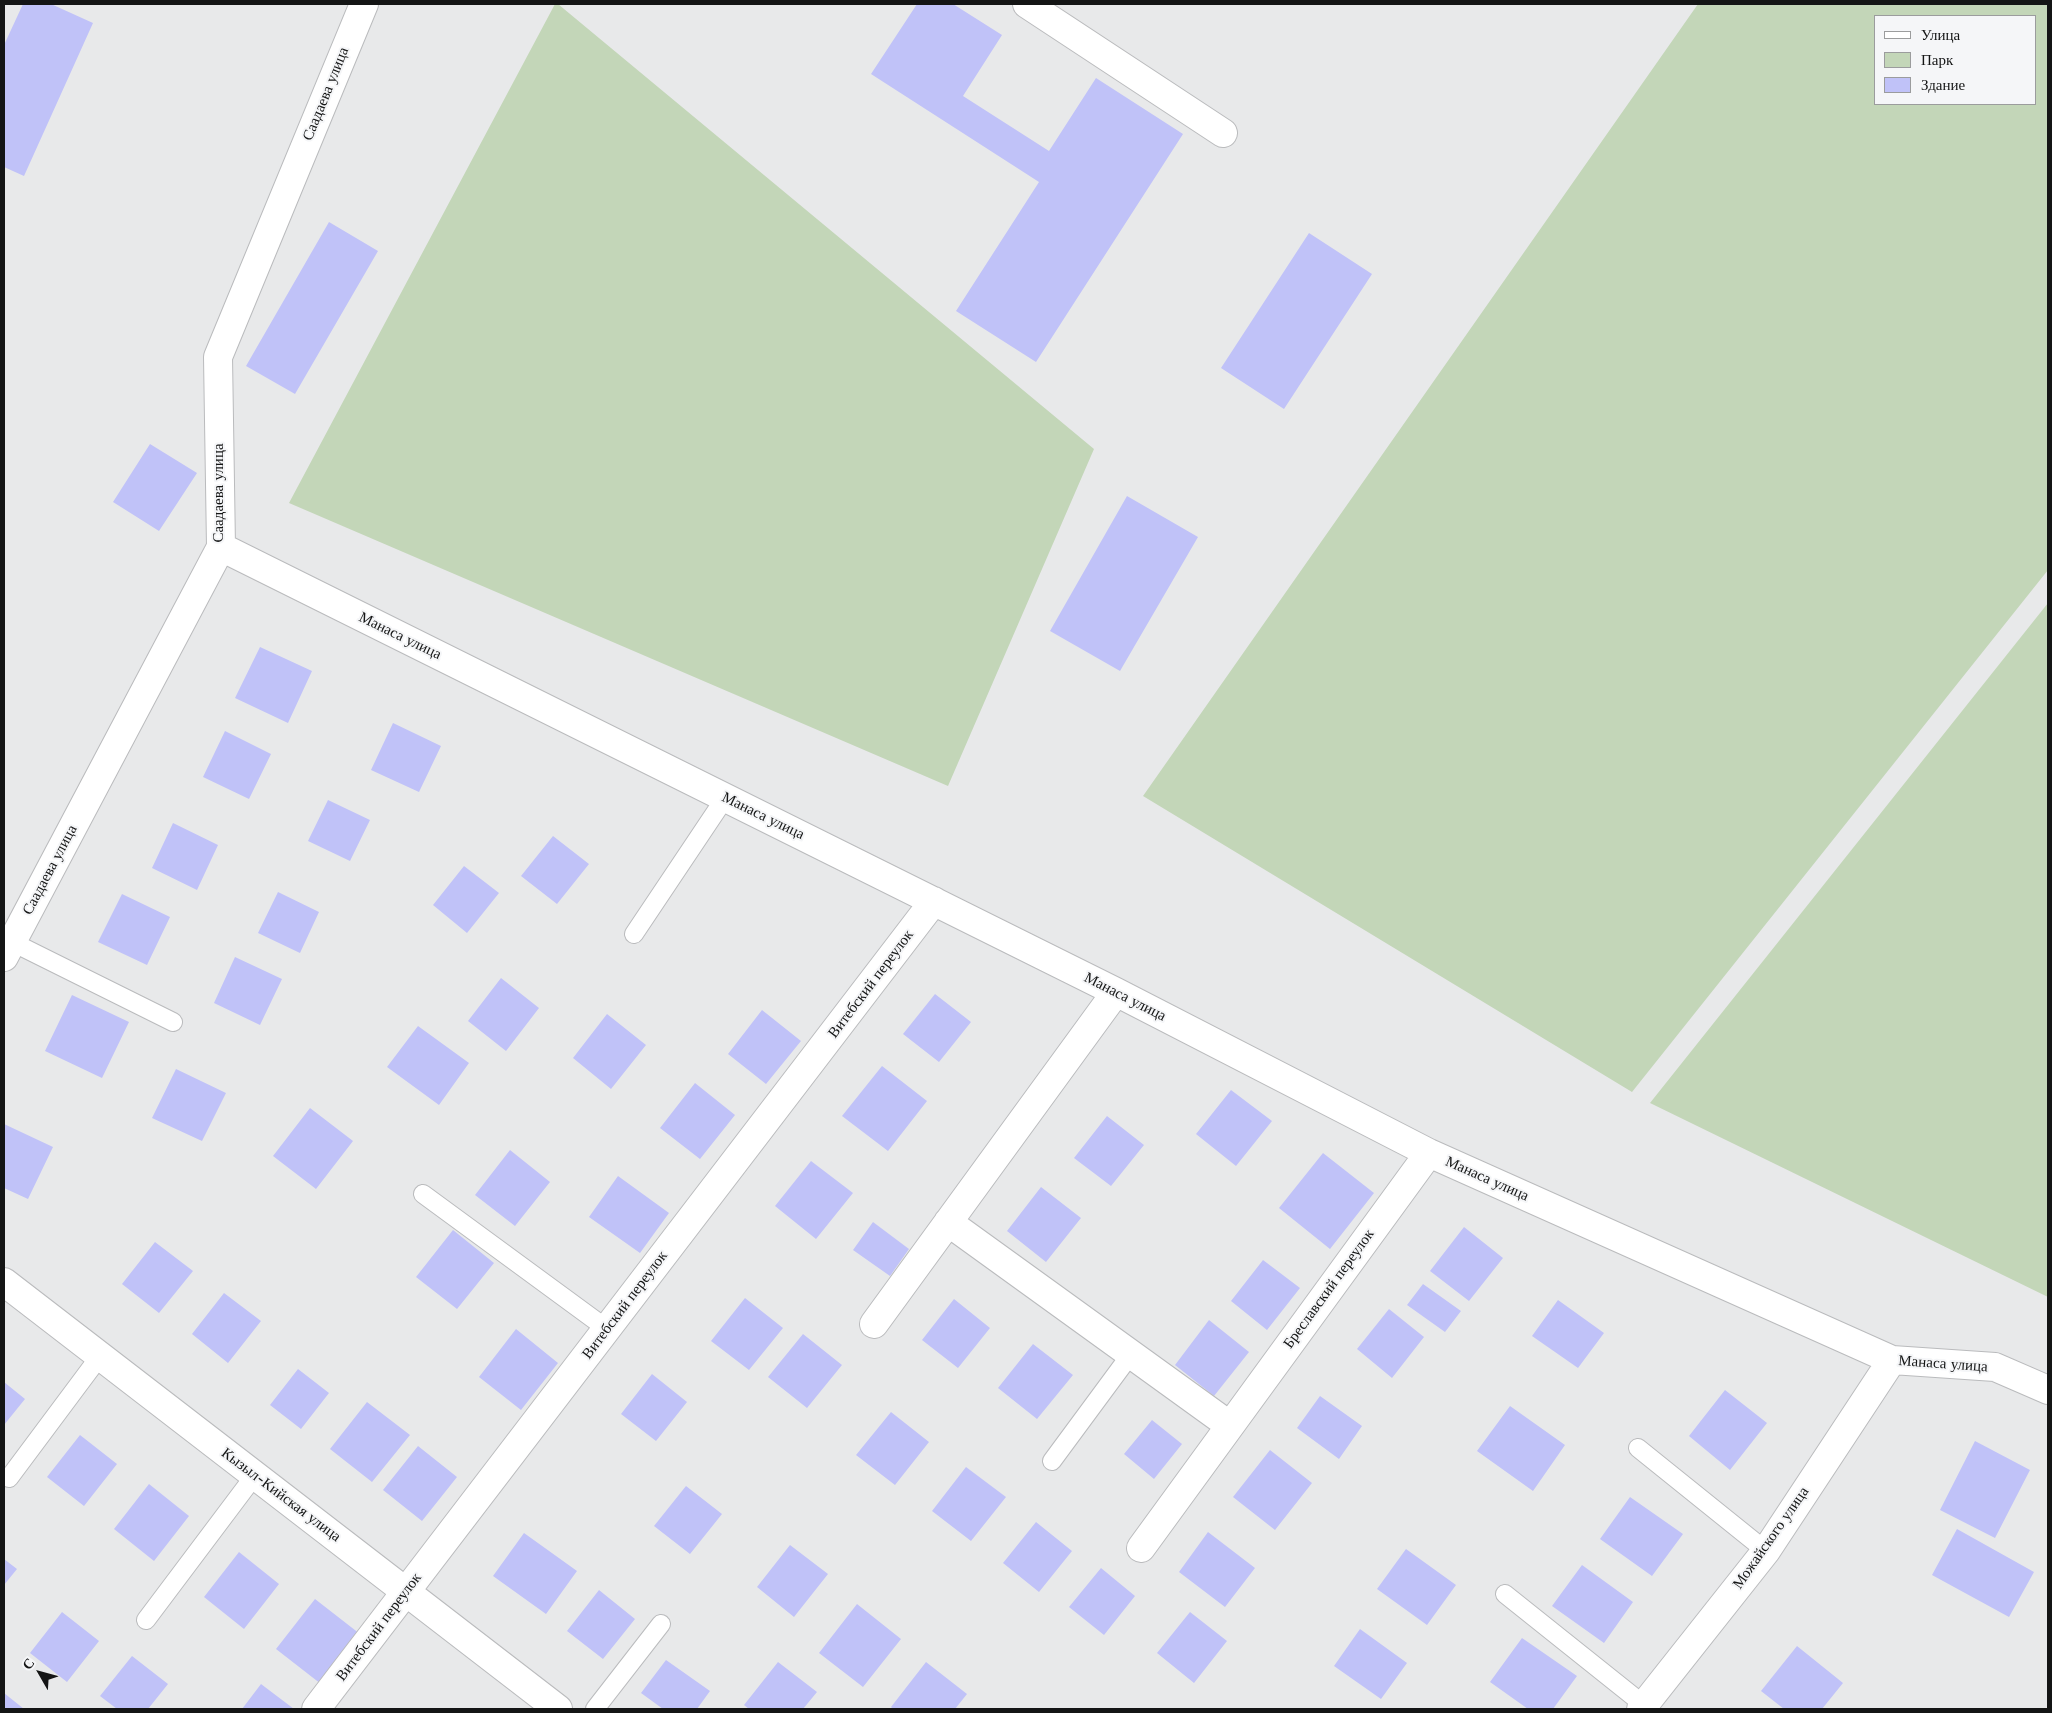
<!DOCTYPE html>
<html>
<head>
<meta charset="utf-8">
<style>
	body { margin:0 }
	#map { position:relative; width:2052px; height:1713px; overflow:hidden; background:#e8e9ea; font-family:"Libre Baskerville",serif }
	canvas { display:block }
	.frame { position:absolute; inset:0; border:5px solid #141515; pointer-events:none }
	.legend { position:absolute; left:1874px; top:15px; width:162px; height:90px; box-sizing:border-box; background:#f5f6f8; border:1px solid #9b9c9d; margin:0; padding:6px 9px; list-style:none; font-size:15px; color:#141515 }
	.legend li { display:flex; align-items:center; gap:10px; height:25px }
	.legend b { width:25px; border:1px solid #9b9c9d }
	.north { position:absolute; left:15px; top:1648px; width:50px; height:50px; -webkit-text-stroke:4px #f5f6f8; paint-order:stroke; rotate:308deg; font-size:14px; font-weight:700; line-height:20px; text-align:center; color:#141515 }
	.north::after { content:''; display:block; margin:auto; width:18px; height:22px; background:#141515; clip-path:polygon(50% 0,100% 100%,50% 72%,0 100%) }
</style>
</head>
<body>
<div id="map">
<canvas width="2052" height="1713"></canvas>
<div class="frame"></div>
<ul class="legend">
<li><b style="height:6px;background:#fff"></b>Улица</li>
<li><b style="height:14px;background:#c3d6b8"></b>Парк</li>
<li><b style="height:14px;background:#c0c2f8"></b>Здание</li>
</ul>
<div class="north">С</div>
</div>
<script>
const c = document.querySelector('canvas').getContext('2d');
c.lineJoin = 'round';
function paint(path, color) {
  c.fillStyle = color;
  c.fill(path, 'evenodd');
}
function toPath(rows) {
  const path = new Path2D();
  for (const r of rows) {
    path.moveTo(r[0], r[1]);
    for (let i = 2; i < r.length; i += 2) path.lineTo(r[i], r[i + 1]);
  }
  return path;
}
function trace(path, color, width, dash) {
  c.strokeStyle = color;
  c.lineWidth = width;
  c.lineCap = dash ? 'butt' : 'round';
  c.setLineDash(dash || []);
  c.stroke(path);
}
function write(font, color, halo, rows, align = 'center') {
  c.font = font + ' "Libre Baskerville",serif';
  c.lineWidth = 4;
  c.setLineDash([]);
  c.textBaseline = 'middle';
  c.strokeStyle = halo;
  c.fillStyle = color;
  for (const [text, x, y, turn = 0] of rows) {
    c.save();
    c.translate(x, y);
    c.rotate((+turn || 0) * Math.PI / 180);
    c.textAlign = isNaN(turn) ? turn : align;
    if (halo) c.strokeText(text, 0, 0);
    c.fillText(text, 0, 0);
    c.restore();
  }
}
const green = toPath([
	[555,4,558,4,1094,449,948,786,289,503],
	[1698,4,2048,4,2048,570,1632,1092,1143,796],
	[1876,16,2036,16,2036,104,1876,104],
	[2048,603,2048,1297,1650,1103]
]);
const building = toPath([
	[23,4,51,4,93,23,24,176,4,167,4,45],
	[917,4,953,4,1002,35,963,96,1049,151,1096,78,1183,134,1036,362,956,311,1039,182,871,74],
	[329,222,378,251,295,394,246,366],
	[1309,233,1372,274,1284,409,1221,368],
	[150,444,197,473,159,531,113,502],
	[1127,496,1198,537,1120,671,1050,631],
	[260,647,312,671,288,723,235,698],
	[393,723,441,746,419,792,371,770],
	[225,731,271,754,249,799,203,777],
	[328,800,370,820,350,861,308,841],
	[173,823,218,845,197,890,152,868],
	[553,836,589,864,557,904,521,876],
	[464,866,499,893,467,933,433,905],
	[278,892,319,912,300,953,258,933],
	[122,894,170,917,147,965,98,942],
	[235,957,282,979,260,1025,214,1003],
	[501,978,539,1008,506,1051,468,1021],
	[935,994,971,1022,939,1062,903,1034],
	[72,995,129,1022,102,1078,45,1051],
	[762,1010,801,1041,766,1084,728,1054],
	[607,1014,646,1045,611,1089,573,1058],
	[418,1026,469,1063,439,1105,387,1067],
	[882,1066,927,1101,888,1151,842,1116],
	[176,1069,226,1093,202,1141,152,1118],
	[695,1083,735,1115,700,1159,660,1128],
	[1231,1090,1272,1121,1236,1166,1196,1134],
	[310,1108,353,1141,316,1189,273,1156],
	[1107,1116,1144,1145,1111,1186,1074,1158],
	[4,1124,53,1147,28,1199,4,1188],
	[510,1150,550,1182,515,1226,475,1195],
	[1323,1153,1374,1193,1330,1249,1279,1208],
	[811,1161,853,1193,816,1239,775,1206],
	[618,1176,669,1213,640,1253,589,1217],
	[1041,1187,1081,1218,1046,1262,1007,1231],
	[873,1222,909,1249,890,1276,853,1250],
	[1464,1227,1503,1258,1469,1301,1430,1271],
	[453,1230,494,1263,457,1309,416,1277],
	[155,1242,193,1271,159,1313,122,1284],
	[1263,1260,1300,1288,1267,1330,1231,1301],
	[1423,1284,1461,1311,1445,1332,1407,1305],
	[224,1293,261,1321,228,1363,192,1334],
	[745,1298,783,1328,749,1370,711,1341],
	[954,1299,990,1328,958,1368,922,1340],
	[1558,1300,1604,1333,1578,1368,1532,1336],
	[1389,1309,1424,1337,1392,1378,1357,1349],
	[1209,1320,1249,1352,1214,1396,1175,1365],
	[516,1329,558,1363,521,1410,479,1377],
	[803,1334,842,1365,807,1408,768,1377],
	[1033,1344,1073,1375,1037,1419,998,1388],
	[298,1369,329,1393,301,1429,270,1405],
	[652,1374,687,1402,656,1441,621,1414],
	[4,1382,25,1399,4,1425],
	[1725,1390,1767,1423,1730,1470,1689,1436],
	[1320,1396,1362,1426,1339,1459,1297,1428],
	[367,1402,410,1435,372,1482,330,1449],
	[1510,1406,1565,1445,1533,1491,1477,1451],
	[891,1412,929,1442,895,1485,856,1455],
	[1152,1420,1182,1444,1154,1479,1124,1454],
	[80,1435,117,1464,84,1506,47,1477],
	[1975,1441,2030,1470,1995,1538,1940,1510],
	[418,1446,457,1477,422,1521,383,1490],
	[1270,1450,1312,1483,1275,1530,1233,1497],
	[966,1467,1006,1497,971,1541,932,1511],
	[149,1484,189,1516,154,1561,114,1529],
	[686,1486,722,1514,690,1554,654,1526],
	[1630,1497,1683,1534,1652,1576,1600,1539],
	[1036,1522,1072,1551,1039,1592,1003,1563],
	[1957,1529,2034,1572,2009,1617,1932,1575],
	[1208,1532,1255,1568,1225,1607,1179,1572],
	[524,1533,577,1571,546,1614,493,1576],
	[790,1545,828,1574,794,1617,757,1587],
	[1406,1549,1456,1585,1427,1625,1377,1589],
	[239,1552,279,1584,244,1629,204,1597],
	[4,1559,17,1569,4,1585],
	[1582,1565,1633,1602,1604,1643,1552,1606],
	[1101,1568,1135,1596,1104,1635,1069,1607],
	[599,1590,635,1619,603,1659,567,1631],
	[315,1599,360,1634,321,1684,276,1649],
	[857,1604,901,1639,863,1687,819,1653],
	[62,1612,99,1641,67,1682,30,1653],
	[1190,1612,1227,1641,1194,1683,1157,1653],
	[1360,1629,1407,1663,1381,1699,1334,1666],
	[1522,1638,1577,1676,1553,1709,1528,1709,1490,1682],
	[1797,1646,1843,1683,1822,1709,1784,1709,1761,1691],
	[132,1656,168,1684,148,1709,117,1709,100,1696],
	[666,1660,710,1691,697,1709,663,1709,641,1693],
	[778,1662,817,1692,803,1709,749,1709,744,1705],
	[926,1662,967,1694,955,1709,893,1709,891,1707],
	[261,1684,294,1709,242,1709],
	[4,1693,24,1709,4,1709]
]);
const lane = toPath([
	[634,934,725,798],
	[12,942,173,1022],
	[423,1194,607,1329],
	[1638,1448,1766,1551],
	[1052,1461,1131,1354],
	[9,1478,100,1356],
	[1505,1594,1644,1705],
	[146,1620,255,1475],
	[595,1709,661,1624]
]);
const street = toPath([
	[1027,4,1223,133],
	[221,547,1116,992,1429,1153,1892,1360,1995,1367,2048,1390],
	[4,957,221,547,218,357,364,4],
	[948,1222,1229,1425],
	[4,1282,558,1709],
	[874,1324,1116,992],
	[1141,1548,1429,1153],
	[316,1709,934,901],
	[1641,1709,1766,1551,1892,1360]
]);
const streetNames = [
	["Саадаева улица",326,94,-68],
	["Саадаева улица",219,493,-90],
	["Манаса улица",400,636,26],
	["Манаса улица",763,816,26],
	["Саадаева улица",50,870,-62],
	["Витебский переулок",871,984,-53],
	["Манаса улица",1125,997,27],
	["Манаса улица",1487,1179,24],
	["Бреславский переулок",1329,1289,-54],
	["Витебский переулок",625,1305,-53],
	["Манаса улица",1943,1364,4],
	["Кызыл-Кийская улица",281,1495,37],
	["Можайского улица",1771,1538,-55],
	["Витебский переулок",379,1627,-53]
];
paint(green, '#c3d6b8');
paint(building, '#c0c2f8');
trace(lane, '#babbbd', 20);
trace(street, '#babbbd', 30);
trace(lane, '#fff', 18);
trace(street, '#fff', 28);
write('15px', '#141515', '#f5f6f8', streetNames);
</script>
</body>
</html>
